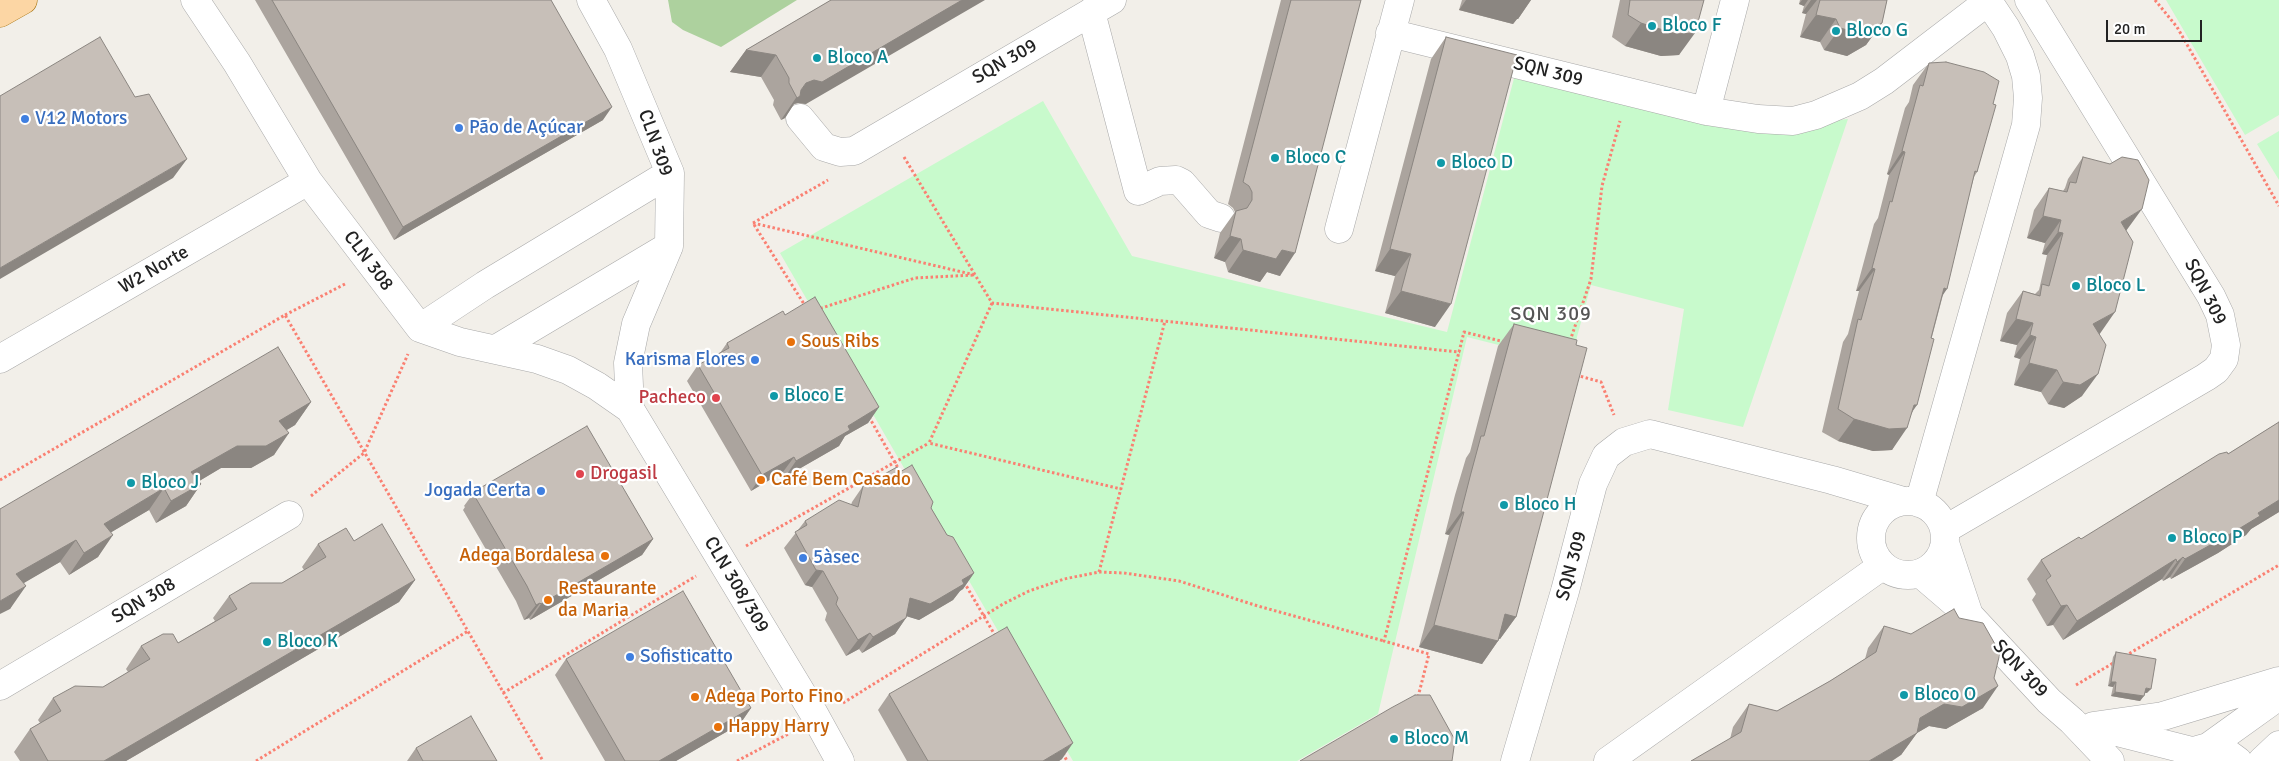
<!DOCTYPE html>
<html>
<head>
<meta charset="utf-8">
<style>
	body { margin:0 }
	#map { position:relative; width:2279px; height:761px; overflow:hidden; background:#f2efe9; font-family:Signika,sans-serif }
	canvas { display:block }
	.scale { position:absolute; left:2106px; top:20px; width:96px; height:22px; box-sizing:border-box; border:2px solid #222; border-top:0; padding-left:6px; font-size:15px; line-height:18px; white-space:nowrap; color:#222; -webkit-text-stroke:4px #fff; paint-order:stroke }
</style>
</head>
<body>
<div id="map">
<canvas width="2279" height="761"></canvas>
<div class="scale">20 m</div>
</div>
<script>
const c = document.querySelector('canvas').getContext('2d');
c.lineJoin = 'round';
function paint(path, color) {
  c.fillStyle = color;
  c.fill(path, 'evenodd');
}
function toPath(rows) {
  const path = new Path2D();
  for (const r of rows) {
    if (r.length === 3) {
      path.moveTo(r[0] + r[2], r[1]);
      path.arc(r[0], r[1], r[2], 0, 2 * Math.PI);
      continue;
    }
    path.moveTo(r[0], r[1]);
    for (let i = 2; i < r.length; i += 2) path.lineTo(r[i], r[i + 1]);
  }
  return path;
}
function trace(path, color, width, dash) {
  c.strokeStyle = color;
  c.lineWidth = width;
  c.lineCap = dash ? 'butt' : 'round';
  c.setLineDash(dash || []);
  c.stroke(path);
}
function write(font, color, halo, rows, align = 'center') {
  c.font = font + ' Signika,sans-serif';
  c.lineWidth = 4.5;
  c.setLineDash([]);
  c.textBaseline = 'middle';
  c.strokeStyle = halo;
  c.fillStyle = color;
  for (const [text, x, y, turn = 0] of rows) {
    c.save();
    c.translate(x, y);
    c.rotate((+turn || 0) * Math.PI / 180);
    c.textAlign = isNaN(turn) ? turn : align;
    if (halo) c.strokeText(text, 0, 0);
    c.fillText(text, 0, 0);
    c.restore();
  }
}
const forest = toPath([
	[668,0,797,0,721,47,683,30,672,22]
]);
const park = toPath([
	[2166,0,2279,0,2279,115,2245,135],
	[1517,67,1776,126,1848,119,1743,427,1668,410,1684,309,1591,285,1570,363,1467,337,1378,714,1297,761,1073,761,780,253,1043,101,1132,256,1447,332],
	[2279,131,2279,180,2257,144]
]);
const path = toPath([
	[2155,0,2177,27,2279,206],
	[904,157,992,303,1459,352,1464,332,1505,342],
	[753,223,975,275,915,278,809,312,753,223],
	[753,223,828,180],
	[992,303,929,443,1121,489],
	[285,315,347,283],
	[1570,341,1591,279,1602,186,1620,121],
	[1576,375,1601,382,1614,415],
	[869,417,902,475],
	[0,480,285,315,543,761],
	[311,496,364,453,408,354],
	[746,546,929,443],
	[1099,572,1165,321],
	[964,582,996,637],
	[2125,656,2279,565],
	[2076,685,2115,662],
	[503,693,696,576],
	[1418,697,1429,654,1384,641,1459,352],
	[843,703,1003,604,1029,591,1064,579,1099,572,1124,573,1179,581,1258,606,1384,641],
	[1063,753,1067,761],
	[256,761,468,631],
	[737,761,790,733]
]);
const minor = toPath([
	[195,0,237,63,308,181,420,328,460,342,537,359,568,370,597,386,630,409,813,712,840,761],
	[591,0,618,49,670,173,669,246,636,324,628,363,630,409],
	[1091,12,1138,191,1160,181,1176,180,1182,183,1209,214,1221,218],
	[1390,33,1706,111,1758,119,1793,121,1816,115,1860,96,1884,81,1990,0],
	[1706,111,1735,0],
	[800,118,824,147,840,152,854,151,1112,0],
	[1339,229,1400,0],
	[420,328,485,285,670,173],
	[496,349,669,246],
	[0,359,308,181],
	[1908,538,37],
	[1919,503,2026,125,2028,98,2026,76,2020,56,2006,28,1988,1],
	[1944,530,2206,377,2216,370,2224,359,2226,345,2220,315,2211,296,2029,0],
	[1945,543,1969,615],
	[1920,573,1969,615,2049,701,2072,721,2110,761],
	[0,686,289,515],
	[2093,726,2163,716,2279,681],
	[2109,730,2192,751],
	[2208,747,2279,696],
	[2194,751,2208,747,2223,750,2238,761],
	[1515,761,1565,591,1593,484,1606,456,1624,442,1650,434,1832,480,1903,501],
	[1608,761,1882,566],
	[2262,761,2279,745]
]);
const major = toPath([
	[0,13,23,0]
]);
const wall = toPath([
	[255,0,551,0,603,120,394,240],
	[831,0,806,104,798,103,794,104,785,118,781,120,773,105,774,100,761,77,730,72,746,50],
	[1281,0,1361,0,1280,276,1267,272,1260,282,1228,272,1225,262,1214,258,1220,233,1235,212,1233,208,1228,204],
	[1462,0,1531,0,1518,19,1517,19,1513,24,1459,10],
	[1620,0,1704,0,1679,55,1661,56,1625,46,1612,37],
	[1800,0,1887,0,1882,23,1866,45,1847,56,1824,50,1820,42,1800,37,1806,14,1802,13,1804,6,1799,4],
	[1446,37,1435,327,1385,313,1395,276,1375,271,1431,59],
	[1929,63,1993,104,1977,172,1974,177,1912,413,1892,450,1873,451,1838,441,1822,432,1843,342,1848,334,1859,291,1856,291,1874,224,1878,218,1889,175,1887,174,1905,108,1909,102,1913,85],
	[2083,157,2126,231,2099,334,2082,396,2064,408,2048,404,2041,392,2014,385,2020,359,2014,357,2017,345,2000,341,2007,313,2023,291,2035,294,2039,290,2047,255,2042,254,2045,243,2027,238,2034,210,2049,188,2063,191,2065,188,2068,179],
	[785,315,879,407,868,423,845,436,839,446,785,477,783,472,751,491,687,381,698,365,720,353,727,343],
	[1514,324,1576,345,1516,617,1500,639,1499,638,1498,641,1482,664,1419,647,1449,535,1445,534,1455,495,1466,458,1470,452,1498,346],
	[311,402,295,425,287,430,274,455,251,468,221,468,199,481,201,484,186,506,156,523,149,510,111,532,98,557,69,575,60,562,23,583,10,609,0,509],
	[2279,422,2279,512,2251,529,2246,535,2218,553,2171,579,2170,577,2163,581,2162,579,2063,640,2053,625,2047,626,2032,600,2036,594,2027,579,2041,560,2081,539,2228,454],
	[900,472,931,508,947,535,974,573,963,589,960,591,953,600,919,620,907,616,895,634,862,653,859,649,846,656,825,620,827,613,812,587,805,585,784,548,805,521,851,505,852,502,863,486],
	[475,491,653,539,642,555,530,620,529,618,524,620,516,601,463,510,465,507,464,506],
	[354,541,415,580,399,602,126,761,20,761,14,752,30,729,40,723,38,720,53,698,103,687,128,672,126,669,141,646,178,643,215,621,213,618,229,596,282,583,304,570,302,567,318,544],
	[1884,626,1983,708,1946,729,1929,726,1917,733,1901,755,1730,739,1733,727,1749,704,1777,711,1830,681,1865,659,1868,648],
	[2116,652,2147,693,2145,693,2140,701,2111,696,2113,687,2108,686,2113,657],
	[566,659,751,708,740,724,676,761,605,761,555,675],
	[889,694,1062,759,1059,761,907,761,878,710],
	[416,748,497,761,407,761]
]);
const shadedWall = toPath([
	[962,0,985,0,806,104,798,103,794,104,785,118,781,120,806,83],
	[1466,0,1531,0,1518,19,1517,19,1513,24,1459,10],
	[1802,0,1808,0,1804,6,1799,4],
	[1811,0,1817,0,1806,14,1802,13],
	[1816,15,1836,19,1820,42,1800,37],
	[1641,23,1695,33,1679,55,1661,56,1625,46],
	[1882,23,1866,45,1847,56,1824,50,1840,28],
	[746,50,776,55,761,77,730,72],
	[612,107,603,120,394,240,403,227],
	[1902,151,1905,152,1889,175,1887,174],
	[187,159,173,178,0,279,0,268],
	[2142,209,2126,231,2121,222],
	[2043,216,2061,220,2045,243,2027,238],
	[2058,232,2063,233,2047,255,2042,254],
	[1230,236,1241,239,1225,262,1214,258],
	[1390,249,1411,254,1395,276,1375,271],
	[1243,250,1282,250,1295,253,1280,276,1267,272,1260,282,1228,272],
	[1872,268,1875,269,1859,291,1856,291],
	[1944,288,1947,289,1932,311],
	[1401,291,1451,304,1435,327,1385,313],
	[2115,312,2099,335,2093,324],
	[2016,319,2033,323,2017,345,2000,341],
	[2030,335,2036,337,2020,359,2014,357],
	[2029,363,2057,370,2041,392,2014,385],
	[2098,374,2082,396,2064,408,2048,404,2063,382],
	[311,402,295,425,264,443,279,421],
	[1914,405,1917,405,1901,428],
	[879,407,868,423,845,436,839,446,785,477,796,461,848,426],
	[1854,419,1907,428,1892,450,1873,451,1838,441],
	[289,433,274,455,251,468,221,468,176,495,191,472,237,446],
	[794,457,783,472,751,491,762,475],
	[201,484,186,506,156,523,171,501],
	[164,488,149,510,88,546,104,524],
	[2279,500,2279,512,2251,529,2246,535,2218,553,2171,579,2185,559],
	[1461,512,1464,512,1449,535,1445,534],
	[113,535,98,557,69,575,84,553],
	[653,539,642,555,530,620,541,604],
	[76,540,60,562,0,597,16,574],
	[2183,557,2170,577,2163,581,2177,562],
	[2176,559,2162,579,2063,640,2077,621],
	[816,570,823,571,812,587,805,585],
	[974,573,963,589,960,591,953,600,919,620,899,614,910,598,962,580],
	[415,580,399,602,126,761,104,761],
	[26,586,10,609,0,614,0,601],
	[540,603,529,618,524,620,536,605],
	[2067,605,2053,625,2047,626,2061,606],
	[1505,614,1516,617,1500,639,1489,636],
	[906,618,895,634,862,653,873,637],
	[1434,625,1498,641,1482,664,1419,647],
	[870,633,859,649,846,656,858,640],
	[2111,682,2116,682,2113,687,2108,686],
	[1998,686,1983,708,1946,729,1929,726,1905,740,1920,718,1944,704],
	[2146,688,2151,689,2147,693,2142,692],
	[2115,692,2144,696,2140,701,2111,696],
	[751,708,740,724,676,761,659,761],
	[1917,733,1901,755,1892,761,1869,761],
	[1073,743,1062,759,1059,761,1043,761]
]);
const building = toPath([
	[272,0,551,0,612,107,403,227,272,0],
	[831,0,962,0,822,82,814,80,806,83,801,90,800,96,797,98,789,83,789,78,776,55,746,50,831,0],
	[1291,0,1361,0,1295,253,1282,250,1276,259,1243,250,1241,239,1230,236,1236,211,1247,208,1252,200,1252,192,1249,186,1243,182,1291,0],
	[1630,0,1704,0,1695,33,1676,34,1641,23,1628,15,1630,0],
	[1820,0,1887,0,1882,23,1863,34,1840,28,1836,19,1816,15,1820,0],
	[100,37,135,97,149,94,187,159,0,268,0,96,100,37],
	[1446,37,1517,55,1451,304,1401,291,1411,254,1390,249,1446,37],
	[1946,62,1984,72,1999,81,1993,104,1996,105,1977,172,1975,171,1947,289,1944,288,1931,338,1934,339,1917,405,1914,405,1907,428,1889,429,1854,419,1838,409,1858,319,1861,320,1875,269,1872,268,1890,201,1892,202,1905,152,1902,151,1920,85,1923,86,1929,63,1946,62],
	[2083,157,2110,164,2122,157,2138,160,2149,180,2142,209,2121,222,2133,242,2115,312,2093,324,2106,345,2098,374,2080,385,2063,382,2057,370,2029,363,2036,337,2030,335,2033,323,2016,319,2023,291,2040,296,2042,284,2049,286,2063,233,2058,232,2061,220,2043,216,2049,188,2067,192,2070,182,2076,183,2083,157],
	[815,297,879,407,848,426,850,430,796,461,794,457,762,475,698,365,729,348,727,343,783,311,785,315,815,297],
	[1514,324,1577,340,1576,345,1587,348,1516,617,1505,614,1498,641,1434,625,1464,512,1461,512,1471,473,1481,436,1484,436,1514,324],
	[278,347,311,402,279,421,289,433,266,446,237,446,191,472,201,484,171,501,164,488,104,524,113,535,84,553,76,540,16,574,26,586,0,601,0,509,278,347],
	[2279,422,2279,500,2258,513,2260,516,2232,533,2185,559,2183,557,2177,562,2176,559,2077,621,2067,605,2061,606,2046,580,2051,576,2041,560,2079,537,2081,539,2219,454,2227,452,2228,454,2279,422],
	[587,426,653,539,541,604,540,603,536,605,527,586,474,495,477,493,475,491,587,426],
	[912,465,933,502,931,508,947,535,953,537,974,573,962,580,964,584,930,604,910,598,906,618,873,637,870,633,858,640,836,604,838,598,823,571,816,570,795,532,807,525,805,521,839,500,858,507,863,486,897,467,900,472,912,465],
	[382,524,415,580,104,761,48,761,30,729,61,711,53,698,75,686,103,687,150,659,141,646,163,634,173,634,178,643,237,609,229,596,251,583,282,583,326,557,318,544,346,528,354,541,382,524],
	[683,591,751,708,659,761,625,761,566,659,683,591],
	[1954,609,1959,618,1983,623,2000,653,1994,678,1998,686,1962,707,1944,704,1920,718,1917,733,1869,761,1691,761,1741,732,1749,704,1777,711,1830,681,1876,652,1884,626,1911,634,1954,609],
	[1007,627,1073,743,1043,761,928,761,889,694,1007,627],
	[2116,652,2156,659,2151,689,2146,688,2144,696,2115,692,2116,682,2111,682,2116,652],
	[1415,695,1430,695,1455,740,1452,761,1300,761,1391,708,1415,695],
	[471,716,497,761,423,761,416,748,471,716]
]);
const markers = [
	[1652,26,5,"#0f9aa8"],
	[1836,31,5,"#0f9aa8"],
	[817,58,5,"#0f9aa8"],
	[25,119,5,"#3f7fe0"],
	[459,128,5,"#3f7fe0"],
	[1275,158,5,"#0f9aa8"],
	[1441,163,5,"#0f9aa8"],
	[2076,286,5,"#0f9aa8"],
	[791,342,5,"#e8710a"],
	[755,360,5,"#3f7fe0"],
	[774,396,5,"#0f9aa8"],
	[716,398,5,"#e0444e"],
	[580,474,5,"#e0444e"],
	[761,480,5,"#e8710a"],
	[131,483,5,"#0f9aa8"],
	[541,491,5,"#3f7fe0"],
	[1504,505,5,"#0f9aa8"],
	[2172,538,5,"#0f9aa8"],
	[605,556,5,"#e8710a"],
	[803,558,5,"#3f7fe0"],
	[548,600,5,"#e8710a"],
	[267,642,5,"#0f9aa8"],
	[630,657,5,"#3f7fe0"],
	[1904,695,5,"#0f9aa8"],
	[695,697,5,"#e8710a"],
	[718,727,5,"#e8710a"],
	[1394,739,5,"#0f9aa8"]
];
const cultureNames = [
	["Bloco F",1662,26],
	["Bloco G",1846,31],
	["Bloco A",827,58],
	["Bloco C",1285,158],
	["Bloco D",1451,163],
	["Bloco L",2086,286],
	["Bloco E",784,396],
	["Bloco J",141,483],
	["Bloco H",1514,505],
	["Bloco P",2182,538],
	["Bloco K",277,642],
	["Bloco O",1914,695],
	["Bloco M",1404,739]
];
const streetNames = [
	["SQN 309",1005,62,-30],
	["SQN 309",1548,72,14],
	["CLN 309",655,143,70],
	["CLN 308",368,261,53],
	["W2 Norte",154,270,-30],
	["SQN 309",2205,292,63],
	["SQN 309",1572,566,-75],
	["CLN 308/309",736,585,59],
	["SQN 308",144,601,-31],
	["SQN 309",2020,669,47]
];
const shopNames = [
	["V12 Motors",35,119],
	["Pão de Açúcar",469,128],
	["Karisma Flores",745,360,"right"],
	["Jogada Certa",531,491,"right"],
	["5àsec",813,558],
	["Sofisticatto",640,657]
];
const foodNames = [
	["Sous Ribs",801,342],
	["Café Bem Casado",771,480],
	["Adega Bordalesa",595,556,"right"],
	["Restaurante",558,589],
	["da Maria",558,611],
	["Adega Porto Fino",705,697],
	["Happy Harry",728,727]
];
const healthNames = [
	["Pacheco",706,398],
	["Drogasil",590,474,"left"]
];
const neighbourhoodNames = [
	["SQN 309",1551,315]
];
paint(forest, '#add19e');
paint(park, '#c8facc');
trace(minor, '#a9a9a9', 29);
trace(major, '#a06b00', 29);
trace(path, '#fa8072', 3, [2.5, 2.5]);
trace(minor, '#fff', 28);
trace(major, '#fcd6a4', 28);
paint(wall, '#aba49e');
paint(shadedWall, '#8b8681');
paint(building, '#c7bfb8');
trace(building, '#8b8681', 1);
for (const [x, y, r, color] of markers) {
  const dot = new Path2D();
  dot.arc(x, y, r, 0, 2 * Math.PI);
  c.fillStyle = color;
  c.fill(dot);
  trace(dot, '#fff', 2);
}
write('19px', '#0d838f', '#fff', cultureNames, 'left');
write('19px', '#222', '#fff', streetNames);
write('19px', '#366cbe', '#fff', shopNames, 'left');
write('19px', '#c56008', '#fff', foodNames, 'left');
write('19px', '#be3a42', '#fff', healthNames, 'right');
c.letterSpacing = '1px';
write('20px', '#555', '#fff', neighbourhoodNames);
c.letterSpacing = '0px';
</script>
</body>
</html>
